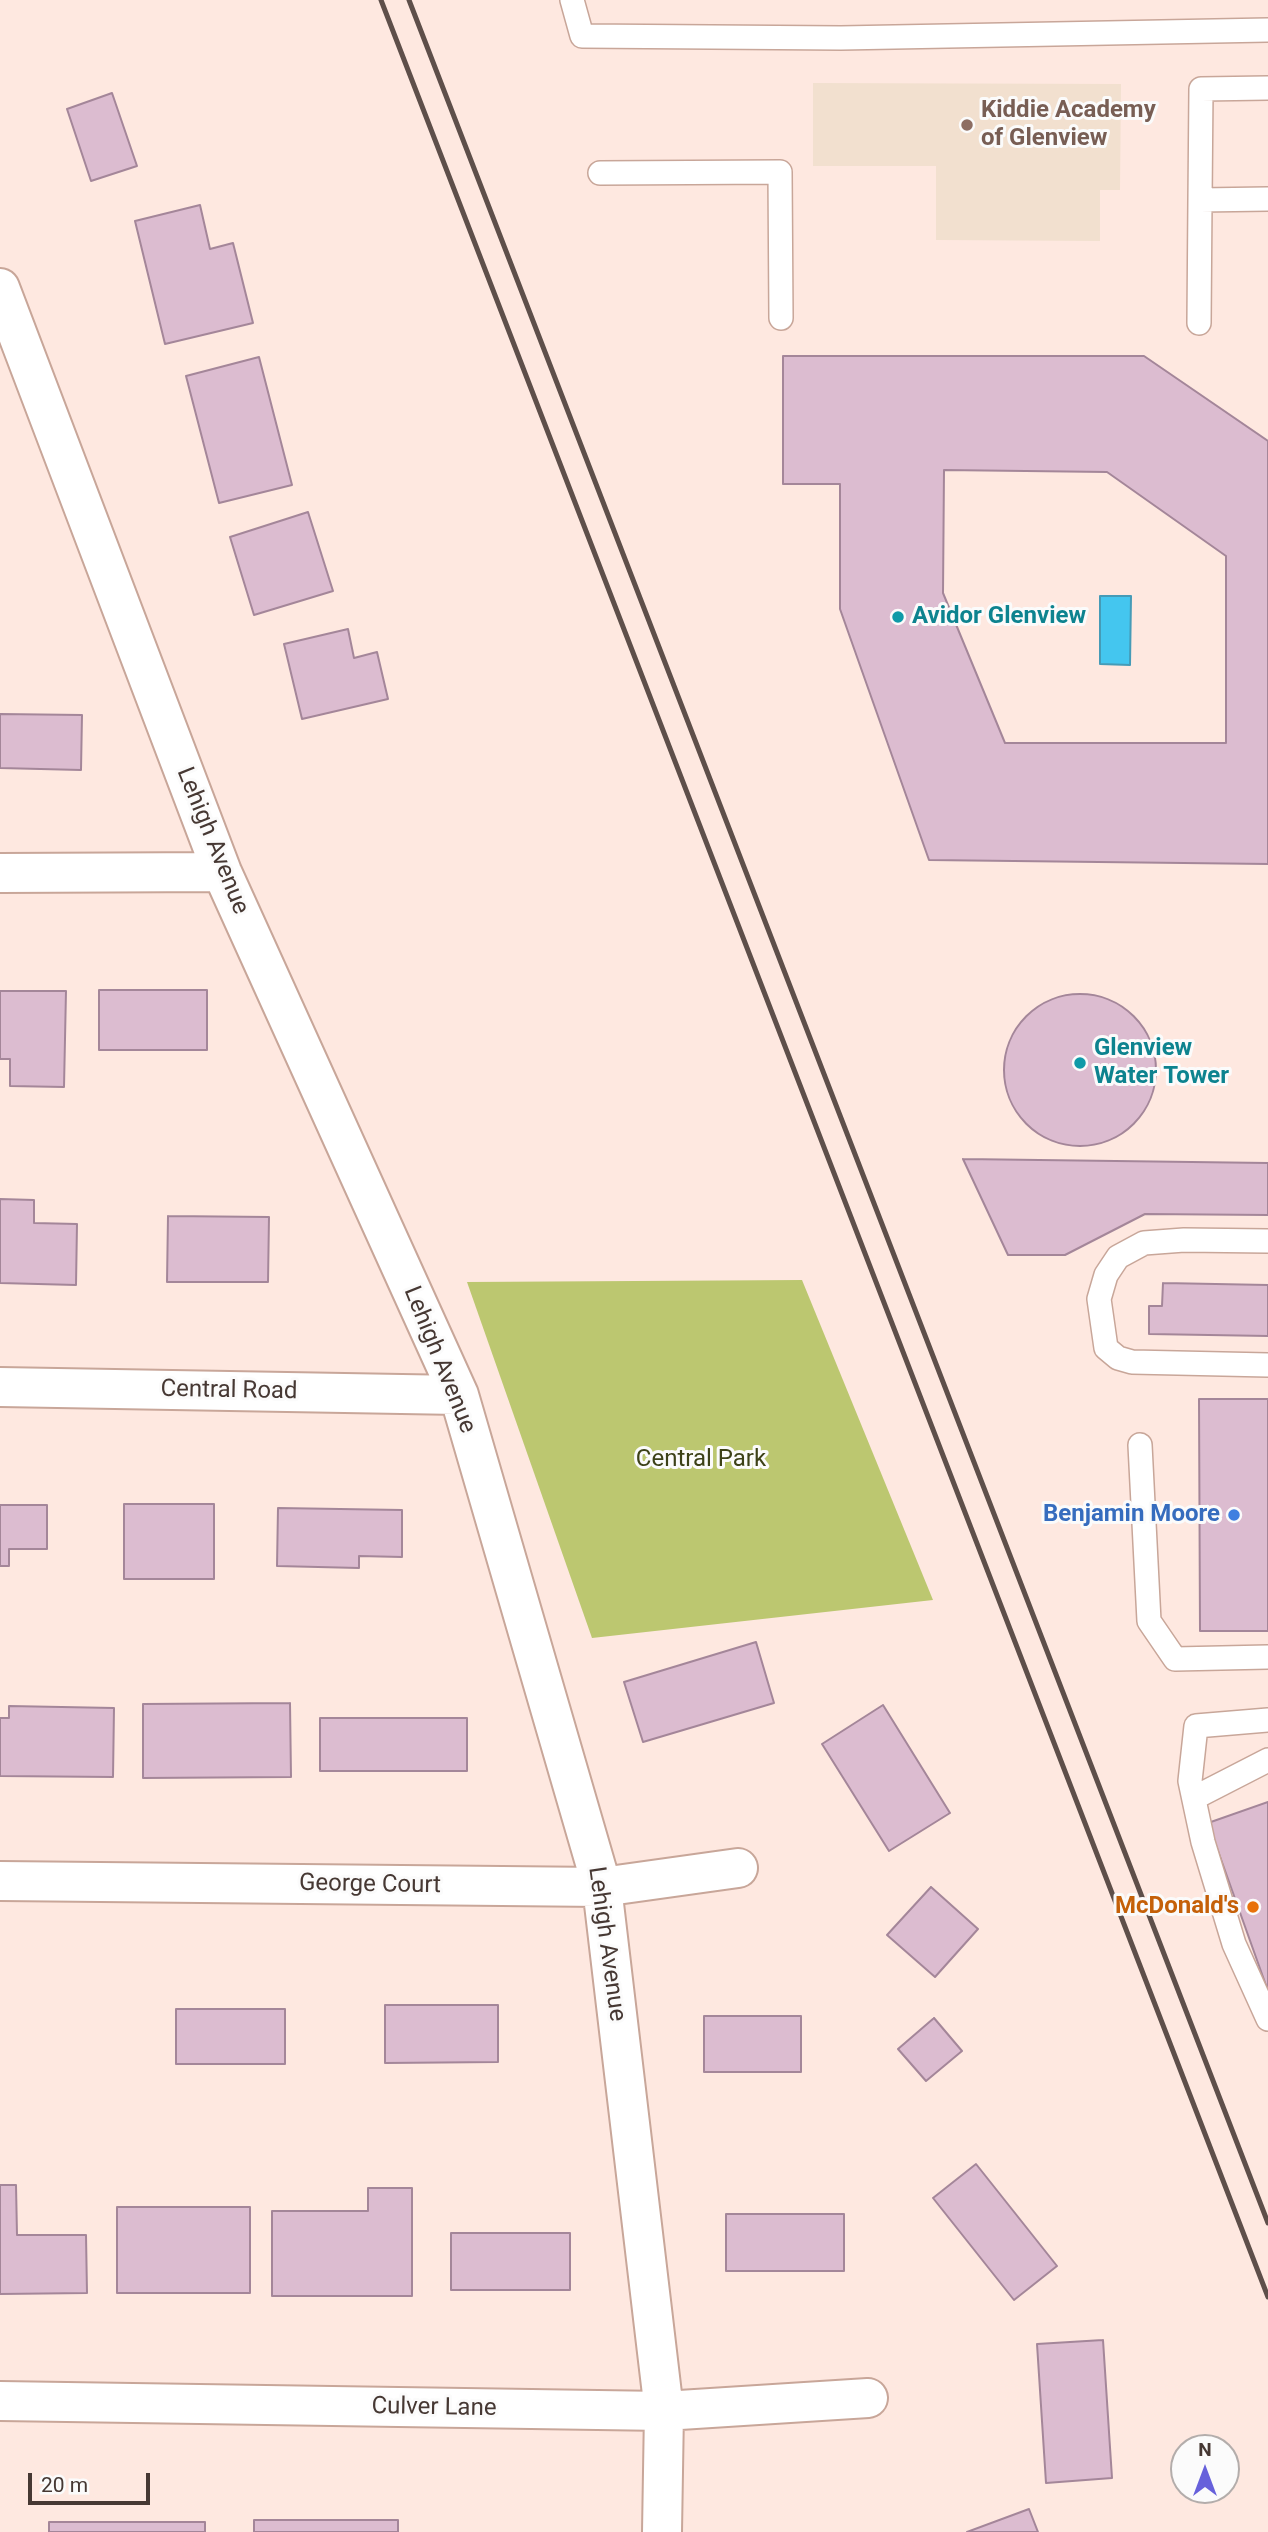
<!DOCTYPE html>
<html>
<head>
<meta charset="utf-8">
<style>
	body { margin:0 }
	#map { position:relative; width:1268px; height:2532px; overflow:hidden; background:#fee8e0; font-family:Roboto,sans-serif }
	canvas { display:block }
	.north { position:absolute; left:1170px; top:2434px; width:70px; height:70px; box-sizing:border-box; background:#fbfbfb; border:2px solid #b3adab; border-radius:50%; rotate:0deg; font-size:19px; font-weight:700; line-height:28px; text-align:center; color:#463833 }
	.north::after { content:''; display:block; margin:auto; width:24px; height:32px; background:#6761db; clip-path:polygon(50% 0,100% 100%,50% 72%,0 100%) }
	.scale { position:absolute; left:28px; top:2473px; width:122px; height:32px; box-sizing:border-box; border:4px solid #463833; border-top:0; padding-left:9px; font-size:21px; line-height:24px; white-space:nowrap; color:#463833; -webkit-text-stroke:5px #fbfbfb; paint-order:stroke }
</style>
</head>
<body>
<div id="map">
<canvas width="1268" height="2532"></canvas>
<div class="north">N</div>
<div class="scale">20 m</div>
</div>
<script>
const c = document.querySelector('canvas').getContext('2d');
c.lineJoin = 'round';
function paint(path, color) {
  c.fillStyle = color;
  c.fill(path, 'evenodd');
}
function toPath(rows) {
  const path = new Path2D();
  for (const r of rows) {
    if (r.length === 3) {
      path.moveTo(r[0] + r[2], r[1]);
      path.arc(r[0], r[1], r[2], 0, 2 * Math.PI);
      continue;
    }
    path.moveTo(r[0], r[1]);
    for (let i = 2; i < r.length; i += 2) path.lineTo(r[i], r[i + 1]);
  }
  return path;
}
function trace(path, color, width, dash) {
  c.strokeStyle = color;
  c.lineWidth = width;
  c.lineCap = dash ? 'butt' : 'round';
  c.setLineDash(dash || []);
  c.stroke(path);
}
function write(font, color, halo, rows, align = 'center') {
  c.font = font + ' Roboto,sans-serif';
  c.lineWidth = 6;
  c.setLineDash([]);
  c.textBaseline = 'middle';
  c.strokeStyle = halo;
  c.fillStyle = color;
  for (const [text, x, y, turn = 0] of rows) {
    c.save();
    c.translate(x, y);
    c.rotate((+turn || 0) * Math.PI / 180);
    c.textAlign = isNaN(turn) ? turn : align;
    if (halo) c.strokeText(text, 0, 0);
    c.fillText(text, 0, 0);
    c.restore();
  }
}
const education = toPath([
	[813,83,1121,84,1120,190,1100,190,1100,241,936,240,936,166,813,166]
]);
const green = toPath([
	[802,1280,933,1600,592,1638,467,1282]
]);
const water = toPath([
	[1100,596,1131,596,1130,665,1100,664,1100,596]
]);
const building = toPath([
	[112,93,137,166,91,181,67,109,112,93],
	[200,205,210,249,233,243,253,323,165,344,135,221,200,205],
	[783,356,1144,356,1268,441,1268,864,929,860,840,609,840,484,783,484,783,356],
	[944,470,1107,472,1226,556,1226,743,1005,743,943,593,944,470],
	[259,357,292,485,219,503,186,376,259,357],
	[308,512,333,591,254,615,230,537,308,512],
	[348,629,354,658,377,652,388,699,302,719,284,644,348,629],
	[0,714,82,715,81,770,0,768,0,714],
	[99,990,207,990,207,1050,99,1050,99,990],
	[0,991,66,991,64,1087,10,1086,10,1059,0,1059,0,991],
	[1080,1070,76],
	[963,1159,1268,1163,1268,1215,1145,1214,1065,1255,1008,1255,963,1159],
	[0,1199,34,1200,34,1223,77,1224,76,1285,0,1283,0,1199],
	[168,1216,269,1217,268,1282,167,1282,168,1216],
	[1163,1283,1268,1285,1268,1336,1149,1334,1149,1306,1162,1306,1163,1283],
	[1199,1399,1268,1399,1268,1631,1200,1631,1199,1399],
	[124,1504,214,1504,214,1579,124,1579,124,1504],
	[0,1505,47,1505,47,1549,9,1549,9,1566,0,1566,0,1505],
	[278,1508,402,1510,402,1557,359,1556,359,1568,277,1566,278,1508],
	[756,1642,774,1703,643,1742,624,1682,756,1642],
	[290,1703,291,1777,143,1778,143,1704,290,1703],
	[883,1705,950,1813,889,1851,822,1744,883,1705],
	[9,1706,114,1708,113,1777,0,1776,0,1718,9,1718,9,1706],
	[320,1718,467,1718,467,1771,320,1771,320,1718],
	[1268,1802,1268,1991,1208,1823,1268,1802],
	[931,1887,978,1929,935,1977,887,1935,931,1887],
	[385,2005,498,2005,498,2062,385,2063,385,2005],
	[176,2009,285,2009,285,2064,176,2064,176,2009],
	[704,2016,801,2016,801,2072,704,2072,704,2016],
	[934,2018,962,2051,926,2081,898,2049,934,2018],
	[976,2164,1057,2266,1014,2300,933,2198,976,2164],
	[0,2185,16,2185,17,2235,86,2235,87,2293,0,2294,0,2185],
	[368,2188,412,2188,412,2296,272,2296,272,2211,368,2211,368,2188],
	[117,2207,250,2207,250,2293,117,2293,117,2207],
	[726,2214,844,2214,844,2271,726,2271,726,2214],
	[451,2233,570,2233,570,2290,451,2290,451,2233],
	[1103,2340,1112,2478,1046,2483,1037,2344,1103,2340],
	[1029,2509,1038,2532,967,2532,1029,2509],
	[254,2520,398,2520,398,2532,254,2532,254,2520],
	[49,2522,205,2522,205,2532,49,2532,49,2522]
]);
const lane = toPath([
	[572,0,582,36,841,38,1268,30],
	[1268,88,1201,89,1200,200,1268,199],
	[600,173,780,172,781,318],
	[1199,323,1200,200],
	[1268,1241,1184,1240,1144,1243,1118,1257,1106,1275,1099,1299,1106,1348,1118,1358,1132,1362,1268,1365],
	[1140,1445,1149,1621,1175,1659,1268,1657],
	[1268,1720,1196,1726,1190,1781,1203,1842,1234,1944,1268,2019],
	[1194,1798,1268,1760]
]);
const street = toPath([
	[0,288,222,872,459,1395,602,1887,664,2411,662,2532],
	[0,873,222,872],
	[0,1387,459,1395],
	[0,1881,602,1887,738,1868],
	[0,2401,664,2411,868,2398]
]);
const rail = toPath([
	[381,0,1268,2297],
	[409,0,1268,2223]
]);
const markers = [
	[967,125,7,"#8d6e63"],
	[898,617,7,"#0f9aa8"],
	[1080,1063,7,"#0f9aa8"],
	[1234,1515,7,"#3f7fe0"],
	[1253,1907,7,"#e8710a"]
];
const educationNames = [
	["Kiddie Academy",981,111],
	["of Glenview",981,139]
];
const cultureNames = [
	["Avidor Glenview",912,617],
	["Glenview",1094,1049],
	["Water Tower",1094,1077]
];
const streetNames = [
	["Lehigh Avenue",212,841,68],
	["Lehigh Avenue",439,1360,68],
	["Central Road",229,1391,1],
	["George Court",370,1885,1],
	["Lehigh Avenue",606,1944,82],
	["Culver Lane",434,2408,1]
];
const parkNames = [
	["Central Park",701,1460]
];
const shopNames = [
	["Benjamin Moore",1220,1515]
];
const foodNames = [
	["McDonald's",1239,1907]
];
paint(education, '#f2e0cf');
paint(green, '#bcc770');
paint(water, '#44c6ef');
trace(water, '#459bb7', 2);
paint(building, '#dcbcd0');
trace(building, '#a48699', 2);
trace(lane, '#c8a699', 26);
trace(street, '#c8a699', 42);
trace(lane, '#fff', 23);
trace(street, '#fff', 38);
trace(rail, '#5e4f4a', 5);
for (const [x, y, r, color] of markers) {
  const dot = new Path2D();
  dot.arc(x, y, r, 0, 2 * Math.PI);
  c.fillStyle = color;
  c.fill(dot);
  trace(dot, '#fbfbfb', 2.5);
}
write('bold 24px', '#785e54', '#fbfbfb', educationNames, 'left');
write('bold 24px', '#0d838f', '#fbfbfb', cultureNames, 'left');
write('24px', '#463833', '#fbfbfb', streetNames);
write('24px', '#3d4218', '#fbfbfb', parkNames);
write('bold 24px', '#366cbe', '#fbfbfb', shopNames, 'right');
write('bold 24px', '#c56008', '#fbfbfb', foodNames, 'right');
</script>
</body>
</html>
